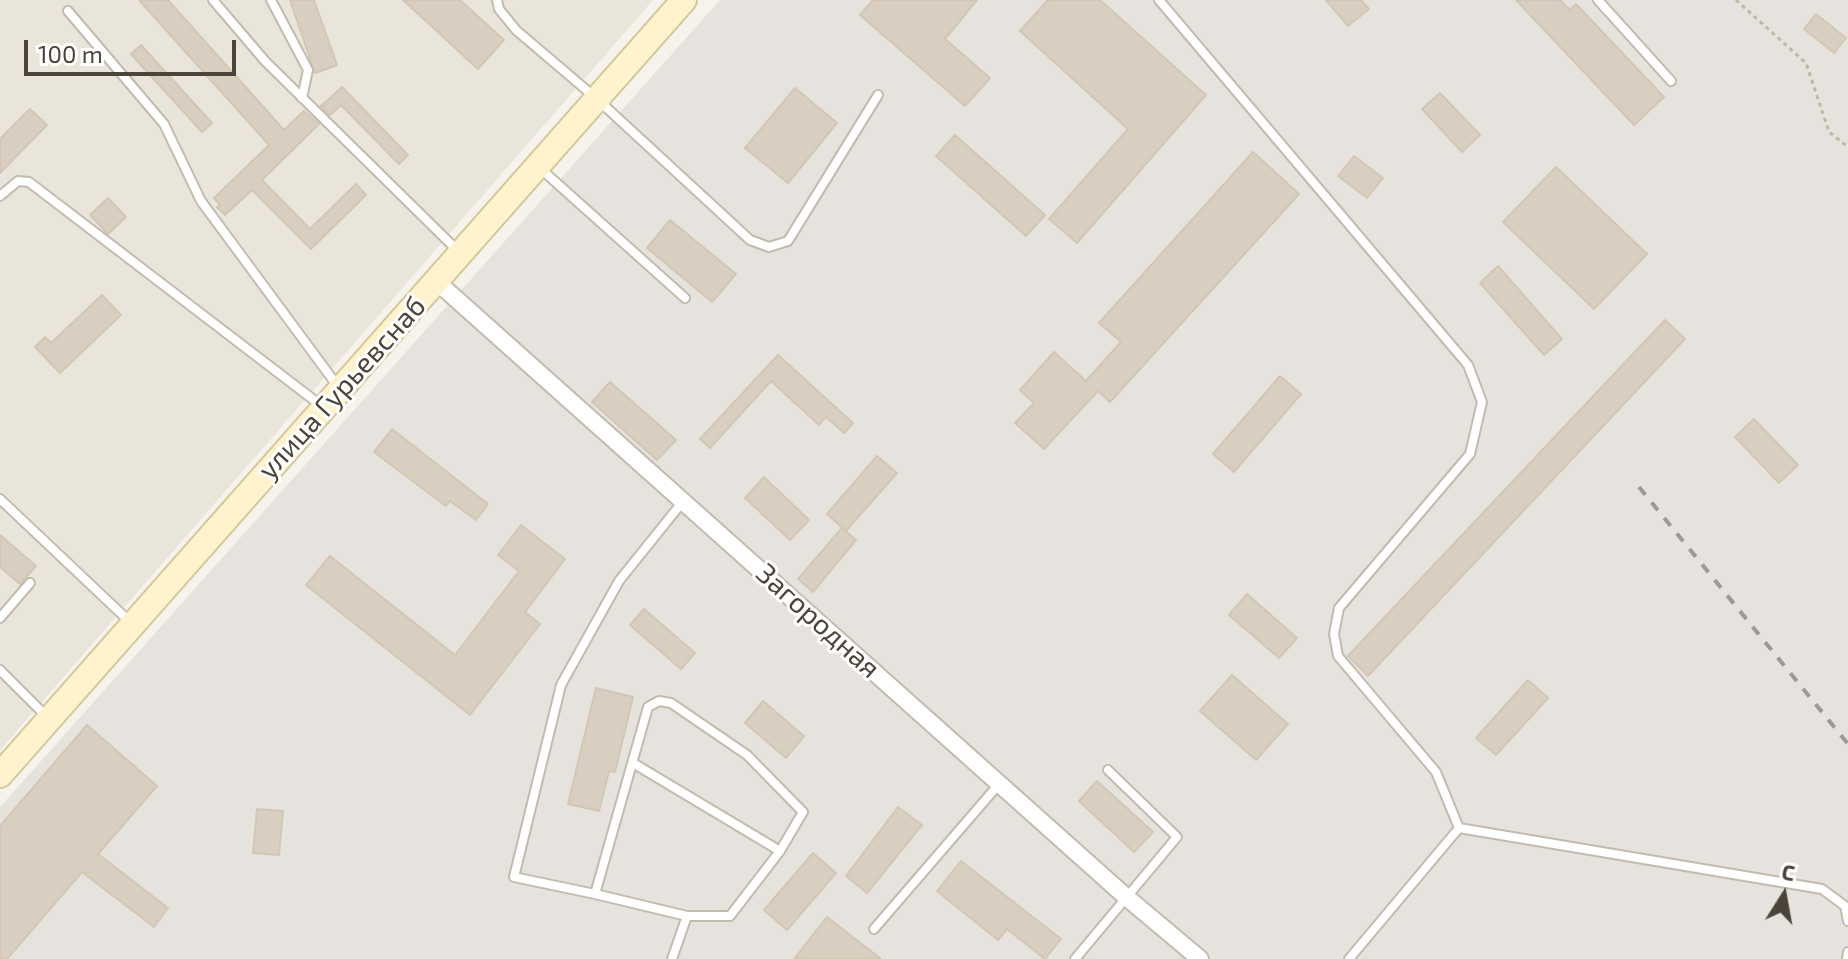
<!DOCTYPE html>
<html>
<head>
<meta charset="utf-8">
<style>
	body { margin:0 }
	#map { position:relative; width:1848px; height:959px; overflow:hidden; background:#f6f3ec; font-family:"Exo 2",sans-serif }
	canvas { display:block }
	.north { position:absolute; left:1744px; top:855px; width:80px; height:80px; -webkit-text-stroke:6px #fff; paint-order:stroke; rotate:11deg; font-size:22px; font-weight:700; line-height:32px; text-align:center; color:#4b4439 }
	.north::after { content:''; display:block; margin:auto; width:28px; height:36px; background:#4b4439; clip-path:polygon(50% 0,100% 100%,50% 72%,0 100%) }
	.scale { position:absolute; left:24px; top:40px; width:212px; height:36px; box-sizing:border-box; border:4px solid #4b4439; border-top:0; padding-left:10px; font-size:24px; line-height:28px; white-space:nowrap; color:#4b4439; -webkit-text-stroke:6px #fff; paint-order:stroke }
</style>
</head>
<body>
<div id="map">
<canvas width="1848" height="959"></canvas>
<div class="north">С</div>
<div class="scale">100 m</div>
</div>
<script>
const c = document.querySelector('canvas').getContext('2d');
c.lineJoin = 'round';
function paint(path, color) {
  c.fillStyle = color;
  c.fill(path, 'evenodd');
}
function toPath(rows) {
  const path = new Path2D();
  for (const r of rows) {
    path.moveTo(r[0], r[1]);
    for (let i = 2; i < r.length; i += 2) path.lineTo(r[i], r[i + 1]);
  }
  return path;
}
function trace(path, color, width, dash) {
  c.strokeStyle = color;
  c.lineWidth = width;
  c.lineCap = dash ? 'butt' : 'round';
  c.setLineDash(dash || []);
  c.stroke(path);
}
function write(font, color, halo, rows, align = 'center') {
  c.font = font + ' "Exo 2",sans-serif';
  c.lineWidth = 6;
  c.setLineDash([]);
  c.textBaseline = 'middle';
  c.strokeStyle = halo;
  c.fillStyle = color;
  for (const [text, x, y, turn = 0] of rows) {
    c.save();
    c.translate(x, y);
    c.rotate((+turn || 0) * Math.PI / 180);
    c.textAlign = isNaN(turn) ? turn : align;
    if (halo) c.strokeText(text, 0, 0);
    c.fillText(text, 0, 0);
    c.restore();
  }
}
const residential = toPath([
	[0,0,653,0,0,750]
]);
const industrial = toPath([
	[720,0,1848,0,1848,959,0,959,0,807]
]);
const building = toPath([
	[139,0,168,0,284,130,304,111,319,124,262,180,310,229,356,184,366,195,311,249,252,190,225,215,217,207,220,205,214,198,269,145,139,0],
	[290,0,314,0,337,65,315,73,290,0],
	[403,0,460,0,504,40,478,69,403,0],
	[873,0,977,0,945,39,990,78,965,106,860,15,873,0],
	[1048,0,1100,0,1206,95,1077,243,1049,219,1128,129,1020,31,1048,0],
	[1326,0,1361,0,1369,9,1348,26,1326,0],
	[1516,0,1560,0,1570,10,1576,4,1664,97,1634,125,1516,0],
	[1816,14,1846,38,1834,53,1804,29,1816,14],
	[141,45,212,123,202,132,131,54,141,45],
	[342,87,408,155,399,164,341,105,330,115,321,106,342,87],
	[795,88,837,123,788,183,745,148,795,88],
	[1440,93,1480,135,1462,152,1422,109,1440,93],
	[30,109,47,125,0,173,0,139,30,109],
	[955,135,1045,215,1026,236,936,156,955,135],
	[1253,152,1299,194,1110,402,1098,391,1044,449,1015,423,1034,403,1020,390,1054,352,1086,381,1121,342,1099,323,1253,152],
	[1354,156,1383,178,1367,198,1338,176,1354,156],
	[1556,167,1647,254,1594,309,1503,222,1556,167],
	[108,198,126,217,108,234,90,215,108,198],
	[670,220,736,274,712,302,647,248,670,220],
	[1498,266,1562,339,1544,355,1480,283,1498,266],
	[102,295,121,315,60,373,35,347,45,337,51,343,102,295],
	[1665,320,1685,339,1368,676,1348,656,1665,320],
	[778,355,853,423,844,433,826,417,819,425,771,381,710,448,700,439,778,355],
	[1280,376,1301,394,1234,472,1213,454,1280,376],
	[610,382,676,440,657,460,592,402,610,382],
	[1754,419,1798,465,1779,483,1735,437,1754,419],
	[392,429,488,504,476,520,450,501,446,506,374,452,392,429],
	[877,456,897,473,846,531,827,514,877,456],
	[764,477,809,520,790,540,745,498,764,477],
	[521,525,565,559,525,612,540,624,470,715,306,585,330,556,455,655,519,571,498,555,521,525],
	[842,528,856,540,813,592,798,579,842,528],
	[0,535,36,566,20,584,0,567,0,535],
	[1247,594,1297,638,1279,658,1229,615,1247,594],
	[644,609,695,653,681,669,630,625,644,609],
	[1232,675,1288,724,1256,760,1200,711,1232,675],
	[1528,680,1548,698,1496,755,1476,738,1528,680],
	[596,688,633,697,615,772,609,771,599,811,568,804,596,688],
	[763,701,804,736,786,758,745,723,763,701],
	[87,725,157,786,98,854,168,908,154,927,82,872,7,959,0,959,0,826,87,725],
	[1097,781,1153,832,1134,852,1079,801,1097,781],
	[898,807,922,825,867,893,846,876,898,807],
	[257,809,283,811,279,855,253,853,257,809],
	[813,853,836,873,787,930,764,910,813,853],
	[961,861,1061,939,1045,959,1007,929,998,940,937,891,961,861],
	[827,917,881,959,794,959,827,917]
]);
const path = toPath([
	[1736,0,1806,63,1829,132,1848,147]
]);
const lane = toPath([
	[213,0,265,61,458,251],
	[271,0,308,70,302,98],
	[497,0,499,9,516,30,597,99,750,240,769,247,788,241,878,95],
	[1159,0,1468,365,1482,402,1470,454,1339,608,1334,634,1338,656,1436,772,1459,828,1349,959],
	[1598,0,1671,81],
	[68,11,164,124,201,201,339,388],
	[541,169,685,298],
	[0,196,18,181,29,182,323,407],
	[0,499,129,621],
	[0,618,30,583],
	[0,670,46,716],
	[633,763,780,851],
	[1459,828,1822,889,1845,906,1848,921],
	[595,894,687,916,730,916,780,851,803,812,747,755,671,703,659,701,648,707,595,894,514,877,561,685,619,581,684,500],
	[874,929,999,784],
	[672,959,687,916],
	[1075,959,1177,837,1108,770],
	[1847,959,1848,952]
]);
const street = toPath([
	[436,281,1125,896,1200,959]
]);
const secondary = toPath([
	[0,775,684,0]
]);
const rail = toPath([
	[1639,487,1848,744]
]);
const streetNames = [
	["улица Гурьевснаб",342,388,-48],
	["Загородная",818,621,42]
];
paint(residential, '#eae5da');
paint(industrial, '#e6e2dd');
paint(building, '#d8cfc1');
trace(building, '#d3c7b4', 2);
trace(lane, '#c2bbae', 12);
trace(street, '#c2bbae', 20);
trace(secondary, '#d6c79b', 28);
trace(path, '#c4b79f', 3, [4, 4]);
trace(lane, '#fff', 8);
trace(street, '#fff', 16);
trace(secondary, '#fff3cd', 24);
trace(rail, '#9a9a9a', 4, [10, 10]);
write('28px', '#4b4439', '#fff', streetNames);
</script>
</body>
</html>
